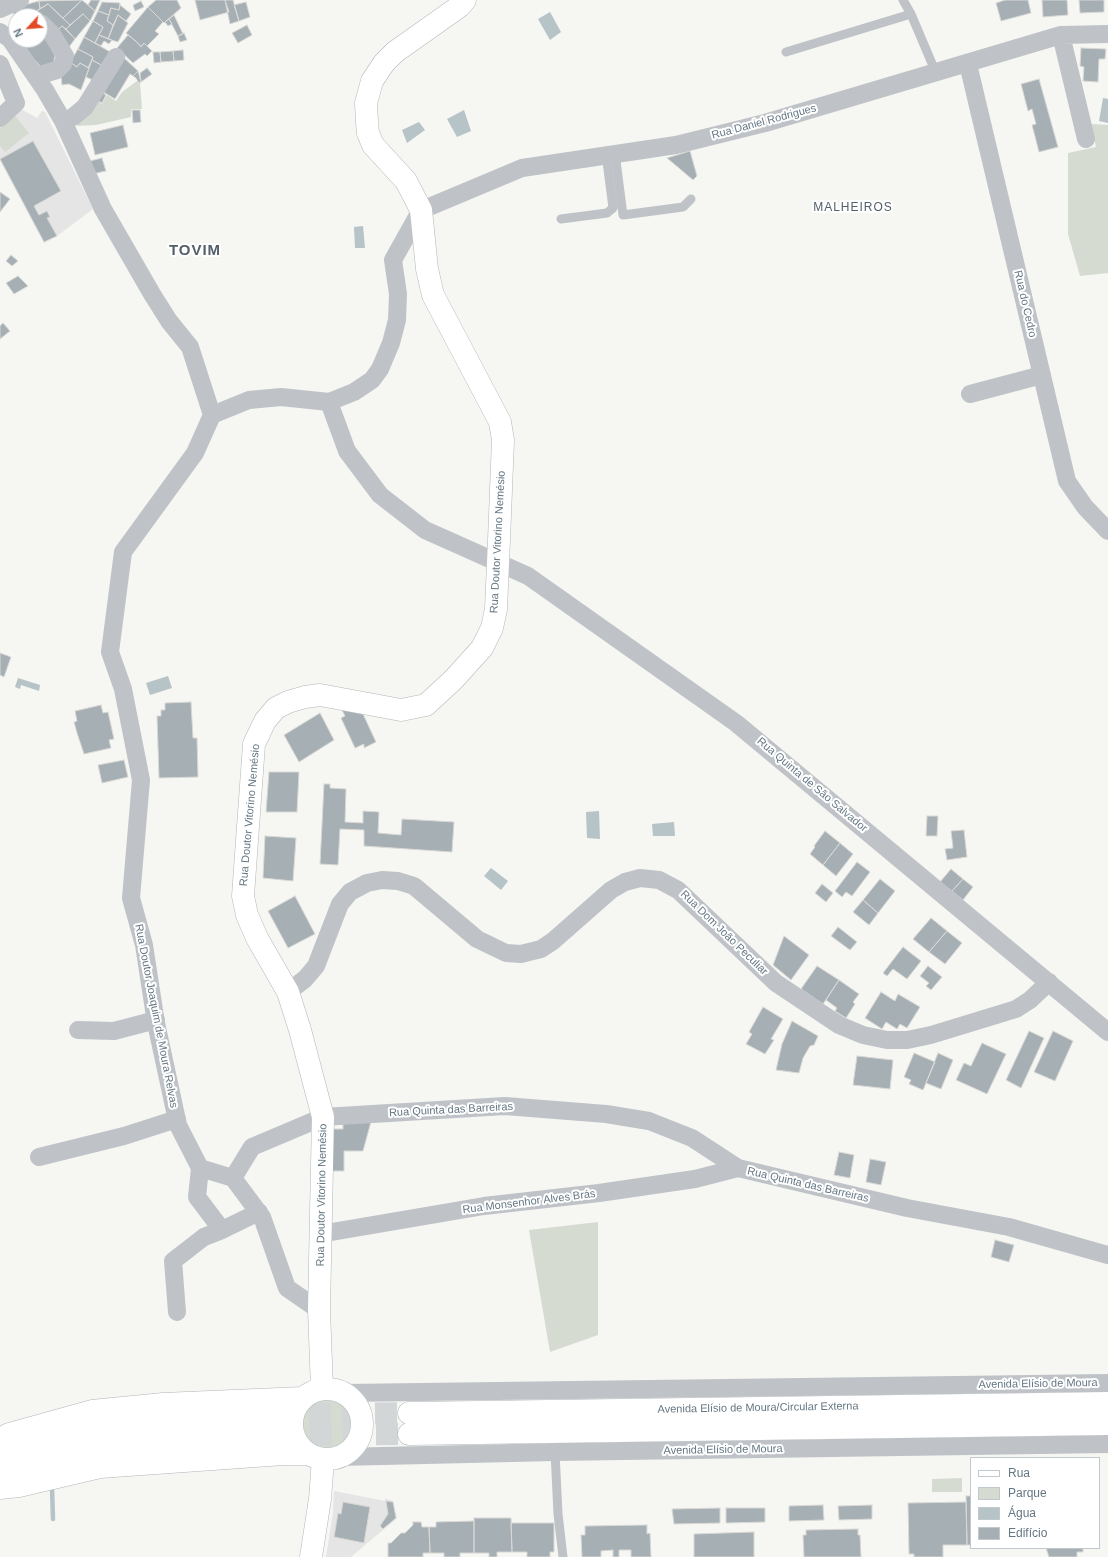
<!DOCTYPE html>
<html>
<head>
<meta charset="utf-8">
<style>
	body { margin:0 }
	#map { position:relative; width:1108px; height:1557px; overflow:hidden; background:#f6f6f3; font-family:Helvetica,sans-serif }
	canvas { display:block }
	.legend { position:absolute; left:970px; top:1457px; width:130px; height:92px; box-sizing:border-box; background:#fff; border:1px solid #c1c9ce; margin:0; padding:5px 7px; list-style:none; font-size:12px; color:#657784 }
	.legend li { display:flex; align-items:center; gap:8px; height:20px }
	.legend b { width:20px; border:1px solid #c1c9ce }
	.north { position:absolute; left:8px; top:8px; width:40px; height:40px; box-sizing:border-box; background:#fff; border:1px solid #c1c9ce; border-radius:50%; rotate:244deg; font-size:11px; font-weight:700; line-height:16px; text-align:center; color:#657784 }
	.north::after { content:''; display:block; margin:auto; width:14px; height:18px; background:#e34b26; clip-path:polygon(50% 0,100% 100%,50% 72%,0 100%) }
</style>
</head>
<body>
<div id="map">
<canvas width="1108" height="1557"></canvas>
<ul class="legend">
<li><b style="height:5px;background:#fff"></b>Rua</li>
<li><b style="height:11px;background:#d6dbd2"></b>Parque</li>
<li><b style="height:11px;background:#b6c3c7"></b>Água</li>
<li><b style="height:11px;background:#a6afb4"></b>Edifício</li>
</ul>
<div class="north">N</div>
</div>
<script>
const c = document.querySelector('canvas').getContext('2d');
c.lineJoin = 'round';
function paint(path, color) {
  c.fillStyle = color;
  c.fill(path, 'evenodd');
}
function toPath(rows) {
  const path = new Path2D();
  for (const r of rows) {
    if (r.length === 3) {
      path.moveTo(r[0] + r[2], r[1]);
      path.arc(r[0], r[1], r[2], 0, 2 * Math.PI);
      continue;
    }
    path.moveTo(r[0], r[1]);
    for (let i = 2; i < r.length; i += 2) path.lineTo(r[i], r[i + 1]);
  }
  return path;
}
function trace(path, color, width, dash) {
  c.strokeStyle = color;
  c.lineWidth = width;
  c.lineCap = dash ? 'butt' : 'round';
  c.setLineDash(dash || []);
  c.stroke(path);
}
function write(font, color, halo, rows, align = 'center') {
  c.font = font + ' Helvetica,sans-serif';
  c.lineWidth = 4;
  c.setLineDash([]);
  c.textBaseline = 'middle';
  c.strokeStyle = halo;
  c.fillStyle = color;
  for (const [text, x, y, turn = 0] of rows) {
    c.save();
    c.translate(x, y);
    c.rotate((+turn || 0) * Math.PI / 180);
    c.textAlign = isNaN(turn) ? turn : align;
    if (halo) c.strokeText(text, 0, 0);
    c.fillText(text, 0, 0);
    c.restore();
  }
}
const built = toPath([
	[21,109,37,118,42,111,45,112,93,209,57,236,44,243,0,160,0,126],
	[334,1491,385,1501,385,1499,393,1501,397,1518,351,1557,326,1557,333,1513]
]);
const green = toPath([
	[137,81,140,83,142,109,131,109,131,117,96,125,77,126,95,99,102,104,107,95,116,101,122,92],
	[15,116,29,133,5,152,0,146,0,128],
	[1091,124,1108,125,1108,273,1080,276,1068,234,1068,153,1096,147],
	[598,1222,598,1335,550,1352,529,1230],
	[327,1424,24],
	[962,1478,962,1492,932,1492,932,1479]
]);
const water = toPath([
	[550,12,561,32,550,40,538,19],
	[1103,98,1108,99,1108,123,1099,121],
	[464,110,471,131,457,137,447,119],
	[419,122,425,130,407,143,402,130],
	[363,226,365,248,355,248,354,227],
	[168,676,172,688,150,695,146,683],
	[18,678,40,685,39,691,21,685,20,689,15,687],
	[599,811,600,839,587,838,586,812],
	[674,822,675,836,653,836,652,824],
	[491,868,508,881,501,890,484,876]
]);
const stream = toPath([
	[52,1488,53,1519]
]);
const building = toPath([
	[82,0,63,18,48,4,40,9,39,1,82,0],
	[82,0,95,11,90,21,83,14,70,25,63,18,82,0],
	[91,0,100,0,95,11,88,5,91,0],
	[156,0,177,0,181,8,164,23,148,7,156,0],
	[195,0,225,0,229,12,200,20,195,0],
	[225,0,233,0,239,21,230,24,225,0],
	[1005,0,1028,0,1031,13,1001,21,996,3,1005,0],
	[1042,0,1067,0,1068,15,1043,17,1042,0],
	[1079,0,1104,0,1104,12,1080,13,1079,0],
	[39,1,40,9,26,16,16,16,16,18,13,12,21,6,39,1],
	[141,1,144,7,135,11,133,5,141,1],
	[102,2,120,3,119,10,111,8,109,15,98,11,102,2],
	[246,2,250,17,239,21,234,5,246,2],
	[48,4,70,25,66,29,62,26,56,32,36,11,48,4],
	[120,5,131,14,126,21,118,15,113,25,107,21,111,8,119,10,120,5],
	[148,7,163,22,155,31,159,34,147,46,144,43,141,47,138,43,126,33,148,7],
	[98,11,109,15,107,21,113,25,108,39,99,35,103,27,93,21,98,11],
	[83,14,90,21,75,39,66,29,83,14],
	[118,15,128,23,118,42,108,39,118,15],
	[174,15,183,34,178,36,169,19,174,15],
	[169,19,172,24,168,26,165,22,169,19],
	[93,21,103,27,95,43,84,37,93,21],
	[247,25,252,35,238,43,232,33,247,25],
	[62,26,75,39,69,47,56,32,62,26],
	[40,29,50,36,55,56,53,65,41,67,26,50,25,40,40,40,40,29],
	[184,33,187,40,180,42,178,36,184,33],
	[99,35,112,40,109,44,104,41,101,46,95,43,99,35],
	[128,35,138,43,141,47,144,43,152,51,147,56,145,54,133,63,117,48,128,35],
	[84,37,112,53,105,67,92,60,93,57,78,49,84,37],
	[1081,48,1106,49,1105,59,1099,59,1098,82,1083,81,1084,67,1080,66,1081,48],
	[78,49,93,57,88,68,80,63,77,67,70,62,78,49],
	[183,50,184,60,174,61,173,51,183,50],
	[173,51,174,61,161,62,160,52,173,51],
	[153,52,160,52,161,62,154,63,153,52],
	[122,56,138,71,133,76,130,74,115,99,100,90,122,56],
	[92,60,105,67,97,82,86,77,92,60],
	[70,62,77,67,80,63,89,68,81,90,69,84,62,85,61,76,70,62],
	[147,68,152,74,141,82,140,73,147,68],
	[138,71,141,82,139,83,136,78,133,76,138,71],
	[1039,79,1058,147,1039,152,1032,125,1036,124,1032,109,1028,111,1021,84,1039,79],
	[100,91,106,95,102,103,95,99,100,91],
	[132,110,140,110,141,122,133,123,132,110],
	[123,125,128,147,95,155,90,133,123,125],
	[33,141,61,191,34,206,39,215,47,211,50,217,47,218,57,236,44,242,0,159,33,141],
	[690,151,697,176,693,180,667,158,690,151],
	[102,158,106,171,92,174,86,162,102,158],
	[0,192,10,199,0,212,0,192],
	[11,255,18,261,12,266,6,261,11,255],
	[18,276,28,286,14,294,6,283,18,276],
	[3,323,10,331,0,339,0,326,3,323],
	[0,653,11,657,4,677,0,675,0,653],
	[191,702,193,738,197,738,198,777,159,778,157,716,161,716,161,710,165,710,165,703,191,702],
	[101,705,103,713,108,712,114,739,109,740,111,748,84,754,77,733,74,722,77,721,75,711,101,705],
	[342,710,363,714,376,742,364,748,364,744,355,748,341,718,345,716,342,710],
	[320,713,334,740,299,762,284,735,320,713],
	[124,760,128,777,102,783,98,765,124,760],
	[269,772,299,772,297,812,266,812,269,772],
	[324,784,330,784,330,788,346,789,345,822,363,823,363,811,379,812,378,833,401,835,402,819,454,822,452,852,364,846,364,830,340,829,338,865,320,864,324,784],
	[927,816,938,816,937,836,926,836,927,816],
	[964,830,967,857,947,860,945,849,953,848,951,831,964,830],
	[825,831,840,843,823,865,810,854,815,847,814,846,825,831],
	[265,836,296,838,293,881,263,878,265,836],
	[840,843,853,854,836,876,823,865,840,843],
	[857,862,870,872,852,896,846,892,842,897,835,891,857,862],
	[951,869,963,879,952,891,940,882,951,869],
	[880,879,895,891,878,913,863,900,880,879],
	[963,879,973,887,963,900,952,891,963,879],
	[822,884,833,893,826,902,815,893,822,884],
	[295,896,315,934,288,948,268,911,295,896],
	[863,900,878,913,869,925,853,912,863,900],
	[931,918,947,931,929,952,913,939,931,918],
	[838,927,857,942,850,950,831,936,838,927],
	[947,931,962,943,945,964,929,952,947,931],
	[784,936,809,955,791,980,773,965,784,936],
	[903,947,921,961,907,979,893,969,887,976,883,973,903,947],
	[817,966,839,980,823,1004,801,989,817,966],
	[928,966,942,977,931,990,926,986,929,983,920,976,928,966],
	[839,980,859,994,853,1002,855,1004,846,1018,835,1011,837,1008,826,1000,839,980],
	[881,992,895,1001,898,994,920,1007,907,1028,900,1024,897,1029,886,1022,882,1029,865,1018,881,992],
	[763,1007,783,1019,771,1039,774,1040,765,1054,746,1044,752,1034,749,1032,763,1007],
	[792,1021,818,1036,814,1045,810,1046,803,1058,799,1073,776,1070,782,1044,792,1021],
	[1029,1031,1044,1038,1021,1088,1006,1080,1029,1031],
	[1053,1031,1073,1041,1055,1081,1034,1072,1053,1031],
	[982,1043,1006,1054,987,1094,956,1080,964,1063,971,1066,982,1043],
	[914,1053,935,1062,923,1090,909,1084,911,1080,904,1077,914,1053],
	[938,1053,953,1060,941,1089,926,1083,938,1053],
	[857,1056,893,1060,890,1089,853,1085,857,1056],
	[372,1118,363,1151,344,1151,344,1171,331,1171,331,1129,343,1129,343,1120,372,1118],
	[839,1152,854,1155,850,1178,834,1175,839,1152],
	[870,1159,886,1162,881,1185,866,1182,870,1159],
	[995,1240,1014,1245,1009,1262,991,1257,995,1240],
	[966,1496,971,1496,971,1545,967,1545,966,1496],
	[386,1501,393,1502,396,1518,383,1529,380,1526,388,1514,386,1501],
	[343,1502,370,1507,364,1543,334,1537,338,1513,341,1514,343,1502],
	[966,1502,967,1545,943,1545,943,1557,914,1557,914,1554,909,1554,908,1503,966,1502],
	[823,1505,824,1520,789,1521,789,1506,823,1505],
	[872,1505,872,1519,839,1520,838,1506,872,1505],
	[720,1508,720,1523,674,1524,672,1509,720,1508],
	[726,1508,765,1508,765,1522,726,1523,726,1508],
	[474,1518,511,1518,512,1552,497,1552,497,1557,489,1557,489,1553,474,1553,474,1518],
	[474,1521,474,1553,460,1553,460,1557,444,1557,444,1553,430,1553,429,1527,436,1527,436,1522,474,1521],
	[413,1522,421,1522,422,1527,429,1527,430,1553,423,1553,423,1557,388,1557,388,1543,391,1543,401,1533,405,1533,413,1525,413,1522],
	[511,1523,554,1523,554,1552,550,1552,550,1557,527,1557,527,1552,512,1552,511,1523],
	[647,1525,647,1534,650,1533,651,1557,631,1557,631,1550,619,1550,619,1557,613,1557,613,1550,601,1551,601,1557,582,1557,581,1535,585,1535,585,1526,647,1525],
	[858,1529,858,1535,860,1535,861,1557,804,1557,803,1535,806,1535,806,1530,858,1529],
	[754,1532,754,1557,694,1557,694,1534,754,1532],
	[1046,1548,1083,1548,1083,1552,1077,1552,1077,1557,1049,1557,1046,1548]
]);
const highwayTunnel = toPath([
	[276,1415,409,1413],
	[277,1435,409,1434]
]);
const lane = toPath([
	[903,0,911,14],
	[786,52,911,14,936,73],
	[615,153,623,215,683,207,691,199],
	[561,219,607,213,613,208,606,154],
	[555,1452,558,1514,563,1557]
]);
const street = toPath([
	[0,9,20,0],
	[0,32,10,39,45,90,63,121,103,209,152,294,169,321,190,347,212,415,195,453,123,552,110,652,123,689,141,780,131,898,144,945,156,1023,178,1125,200,1168,233,1178,262,1217,287,1288,319,1310],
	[1061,35,1086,139],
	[0,64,16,103,0,118],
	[968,64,1067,481,1085,507,1108,531],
	[36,76,57,70,63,64,65,56,52,34,42,24,40,25],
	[63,121,73,117,85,107,116,57],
	[970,394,1042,375],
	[329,402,347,451,380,495,425,530,528,576,736,723,1108,1032],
	[212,415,249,400,281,397,329,402,354,392,372,380,380,369,391,343,397,320,398,294,393,260,421,210,429,207,522,168,676,145,765,123,1061,35,1108,34],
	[288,992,305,979,316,966,340,904,350,892,367,883,382,880,398,881,414,886,477,939,506,953,521,954,541,949,553,941,611,890,625,882,640,878,659,880,678,890,776,983,839,1025,863,1035,887,1040,907,1040,931,1035,1016,1009,1030,1000,1049,982],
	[78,1030,114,1031,156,1020],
	[39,1157,124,1136,177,1119],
	[200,1168,197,1197,222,1230],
	[233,1178,252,1147,323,1117,505,1106,606,1114,649,1121,692,1138,738,1168,907,1208,1009,1227,1108,1255],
	[320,1234,484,1206,599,1193,695,1179,738,1168],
	[177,1312,173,1261,204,1237,222,1230,259,1212],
	[344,1393,1108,1383],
	[339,1457,555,1452,1108,1444]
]);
const secondary = toPath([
	[322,1389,319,1310,323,1117,300,1030,288,992,257,938,247,915,243,896,254,744,265,721,276,708,288,702,305,697,320,695,401,710,426,705,454,679,482,648,492,628,496,609,499,540,503,440,500,422,433,295,427,269,421,210,406,181,373,145,368,133,367,122,366,103,372,81,384,63,395,52,460,6,465,0],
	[327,1424,35],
	[0,1439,9,1434,92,1411,163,1404,303,1398],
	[0,1488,19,1486,100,1467,283,1454,308,1454],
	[311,1557,320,1499,323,1459]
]);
const highway = toPath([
	[409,1413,1108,1403],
	[409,1434,1108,1424],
	[0,1456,92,1430,167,1420,276,1415],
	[0,1477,94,1451,170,1442,277,1435]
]);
const streetNames = [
	["Rua Daniel Rodrigues",764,122,-15],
	["Rua do Cedro",1025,304,77],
	["Rua Doutor Vitorino Nemésio",498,542,-87],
	["Rua Quinta de São Salvador",812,785,40],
	["Rua Doutor Vitorino Nemésio",250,815,-85],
	["Rua Dom João Peculiar",724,933,44],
	["Rua Doutor Joaquim de Moura Relvas",156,1016,79],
	["Rua Quinta das Barreiras",451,1110,-3],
	["Rua Quinta das Barreiras",808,1185,13],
	["Rua Doutor Vitorino Nemésio",322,1195,-89],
	["Rua Monsenhor Alves Brás",529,1202,-7],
	["Avenida Elísio de Moura",1038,1384,-1],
	["Avenida Elísio de Moura/Circular Externa",758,1408,-1],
	["Avenida Elísio de Moura",723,1450,-1]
];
const neighbourhoodNames = [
	["MALHEIROS",853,208]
];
const districtNames = [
	["TOVIM",195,251]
];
paint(built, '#e4e5e4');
paint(green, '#d6dbd2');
paint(water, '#b6c3c7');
trace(stream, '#b6c3c7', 4.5);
paint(building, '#a6afb4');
trace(building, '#d8d8d5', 1);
trace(highwayTunnel, '#d2d6d7', 22, [22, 11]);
trace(secondary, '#b1b7bb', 23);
trace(highway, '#b2b6b9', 23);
trace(lane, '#bfc3c7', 9);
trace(street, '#bfc3c7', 18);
trace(secondary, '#fff', 22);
trace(highway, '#fff', 22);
write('11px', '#657784', '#fff', streetNames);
c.letterSpacing = '1px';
write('12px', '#536069', '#fff', neighbourhoodNames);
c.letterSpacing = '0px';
c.letterSpacing = '1px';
write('bold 15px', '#536069', '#fff', districtNames);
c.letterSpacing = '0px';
</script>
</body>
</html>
